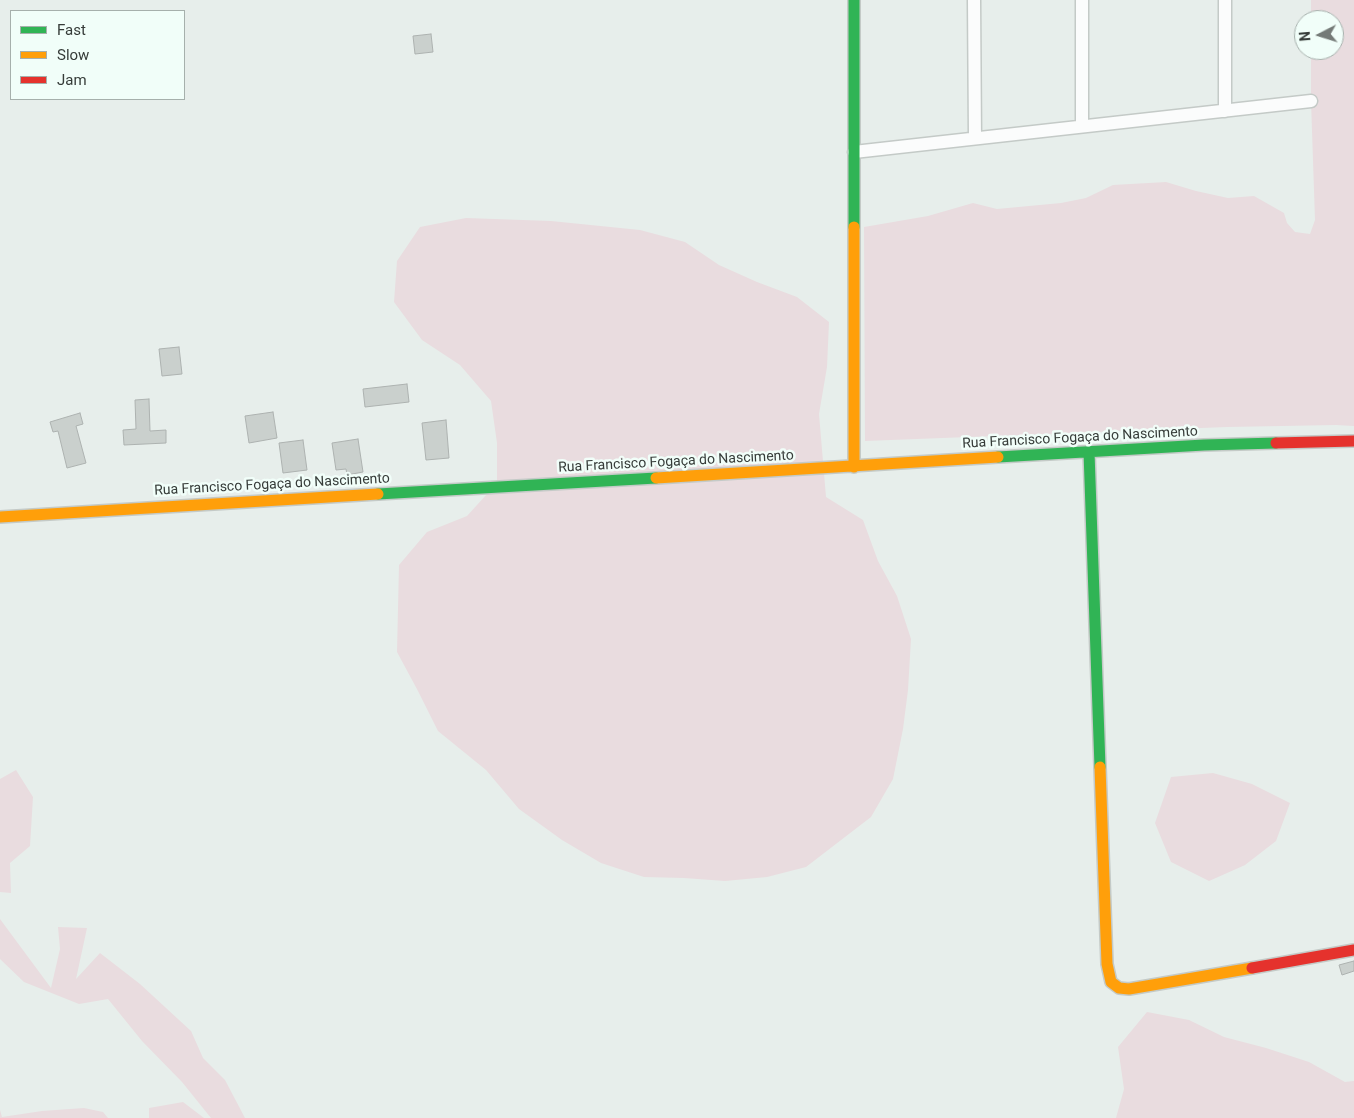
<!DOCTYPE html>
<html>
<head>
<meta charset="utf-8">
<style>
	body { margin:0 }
	#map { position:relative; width:1354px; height:1118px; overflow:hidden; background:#e7eeeb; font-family:Roboto,sans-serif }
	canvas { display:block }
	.legend { position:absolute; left:10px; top:10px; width:175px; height:90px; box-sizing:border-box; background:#f1fef9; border:1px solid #a6b0ac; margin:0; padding:6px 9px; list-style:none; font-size:15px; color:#363c39 }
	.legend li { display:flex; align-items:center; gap:10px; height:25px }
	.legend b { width:25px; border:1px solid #a6b0ac }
	.north { position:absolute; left:1294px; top:10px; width:50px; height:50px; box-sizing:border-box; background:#f1fef9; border:1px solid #a6b0ac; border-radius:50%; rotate:265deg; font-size:14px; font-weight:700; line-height:20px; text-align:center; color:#363c39 }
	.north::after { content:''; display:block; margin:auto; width:18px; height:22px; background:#747a77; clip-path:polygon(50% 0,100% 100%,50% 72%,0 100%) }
</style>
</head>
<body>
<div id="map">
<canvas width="1354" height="1118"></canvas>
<ul class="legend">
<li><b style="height:6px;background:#30b455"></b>Fast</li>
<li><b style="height:6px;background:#ff9f0a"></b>Slow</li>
<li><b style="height:6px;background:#e5322d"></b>Jam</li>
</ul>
<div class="north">N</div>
</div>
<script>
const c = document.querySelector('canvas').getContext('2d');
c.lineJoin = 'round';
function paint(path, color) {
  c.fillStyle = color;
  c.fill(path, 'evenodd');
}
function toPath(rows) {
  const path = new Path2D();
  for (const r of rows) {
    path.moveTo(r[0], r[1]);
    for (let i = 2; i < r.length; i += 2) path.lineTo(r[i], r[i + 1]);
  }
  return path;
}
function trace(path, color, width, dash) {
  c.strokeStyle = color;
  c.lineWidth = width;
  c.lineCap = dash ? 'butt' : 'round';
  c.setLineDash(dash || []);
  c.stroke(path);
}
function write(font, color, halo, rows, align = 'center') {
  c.font = font + ' Roboto,sans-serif';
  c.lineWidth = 5;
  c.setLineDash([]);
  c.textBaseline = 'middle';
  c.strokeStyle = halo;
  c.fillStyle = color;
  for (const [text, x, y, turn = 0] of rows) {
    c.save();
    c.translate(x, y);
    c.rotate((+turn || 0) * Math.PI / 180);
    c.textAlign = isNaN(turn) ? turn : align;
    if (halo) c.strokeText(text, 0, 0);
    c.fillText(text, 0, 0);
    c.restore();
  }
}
const green = toPath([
	[1311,0,1354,0,1354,426,1336,425,1227,427,865,441,864,227,928,216,973,203,997,209,1061,203,1086,198,1113,185,1166,182,1196,191,1228,198,1254,196,1284,213,1287,223,1295,232,1310,234,1315,220,1311,101,1311,50,1334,50,1334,20,1311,20],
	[466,218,551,221,640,230,685,242,719,265,757,282,797,297,829,322,827,367,819,414,826,497,863,520,878,561,897,596,911,639,908,690,903,729,893,779,871,817,806,867,767,877,725,881,684,878,644,877,601,863,562,840,519,809,486,770,438,731,418,691,397,652,399,565,427,532,467,516,497,483,497,443,491,401,460,365,422,340,394,302,397,261,420,227],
	[16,770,33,797,30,846,10,863,11,893,0,892,0,779],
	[1213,773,1252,784,1290,803,1276,841,1245,865,1209,881,1171,862,1155,823,1171,777],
	[0,919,51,988,60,949,58,927,87,928,76,979,100,953,140,984,191,1031,203,1058,225,1080,245,1118,211,1118,182,1082,142,1041,108,999,79,1004,24,982,0,959],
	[1147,1012,1189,1020,1224,1037,1266,1048,1309,1062,1345,1082,1354,1081,1354,1118,1116,1118,1124,1089,1118,1047],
	[183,1102,204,1118,149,1118,149,1108],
	[84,1108,103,1112,108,1118,0,1118,0,1110,2,1117,42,1111]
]);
const building = toPath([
	[431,34,433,52,415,54,413,36,431,34],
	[179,347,182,374,162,376,159,349,179,347],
	[407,384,409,402,365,407,363,389,407,384],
	[149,399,150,431,166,430,166,443,124,445,123,430,136,429,135,400,149,399],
	[273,412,277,438,249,443,245,416,273,412],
	[80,413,83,424,76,426,86,463,67,468,58,431,53,432,50,422,80,413],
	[446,420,449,458,426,460,422,423,446,420],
	[358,439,363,472,347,475,346,469,336,470,332,443,358,439],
	[303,440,307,470,283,473,279,443,303,440],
	[1354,961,1354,971,1342,975,1339,965,1354,961]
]);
const street = toPath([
	[974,0,975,138],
	[1082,0,1082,126],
	[1225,111,1225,0],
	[854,152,1311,101]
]);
const fast = toPath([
	[854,0,854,227],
	[1089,452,1100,767],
	[998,457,1204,445,1276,443],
	[378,494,656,478]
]);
const slow = toPath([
	[854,227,854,467],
	[656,478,998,457],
	[0,517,378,494],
	[1100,767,1107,964,1111,982,1119,988,1129,989,1252,968]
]);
const jam = toPath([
	[1276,443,1354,441],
	[1252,968,1354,950]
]);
const streetNames = [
	["Rua Francisco Fogaça do Nascimento",1080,438,-3],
	["Rua Francisco Fogaça do Nascimento",676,462,-3],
	["Rua Francisco Fogaça do Nascimento",272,485,-3]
];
paint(green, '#e9dcdf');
paint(building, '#cad0cd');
trace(building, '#adb2b0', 1);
trace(street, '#c4cac7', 15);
trace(fast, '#c4cac7', 14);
trace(slow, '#c4cac7', 14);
trace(jam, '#c4cac7', 14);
trace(street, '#fbfcfc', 12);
trace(fast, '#30b455', 11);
trace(slow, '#ff9f0a', 11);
trace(jam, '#e5322d', 11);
write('14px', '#363c39', '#f1fef9', streetNames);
</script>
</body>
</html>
